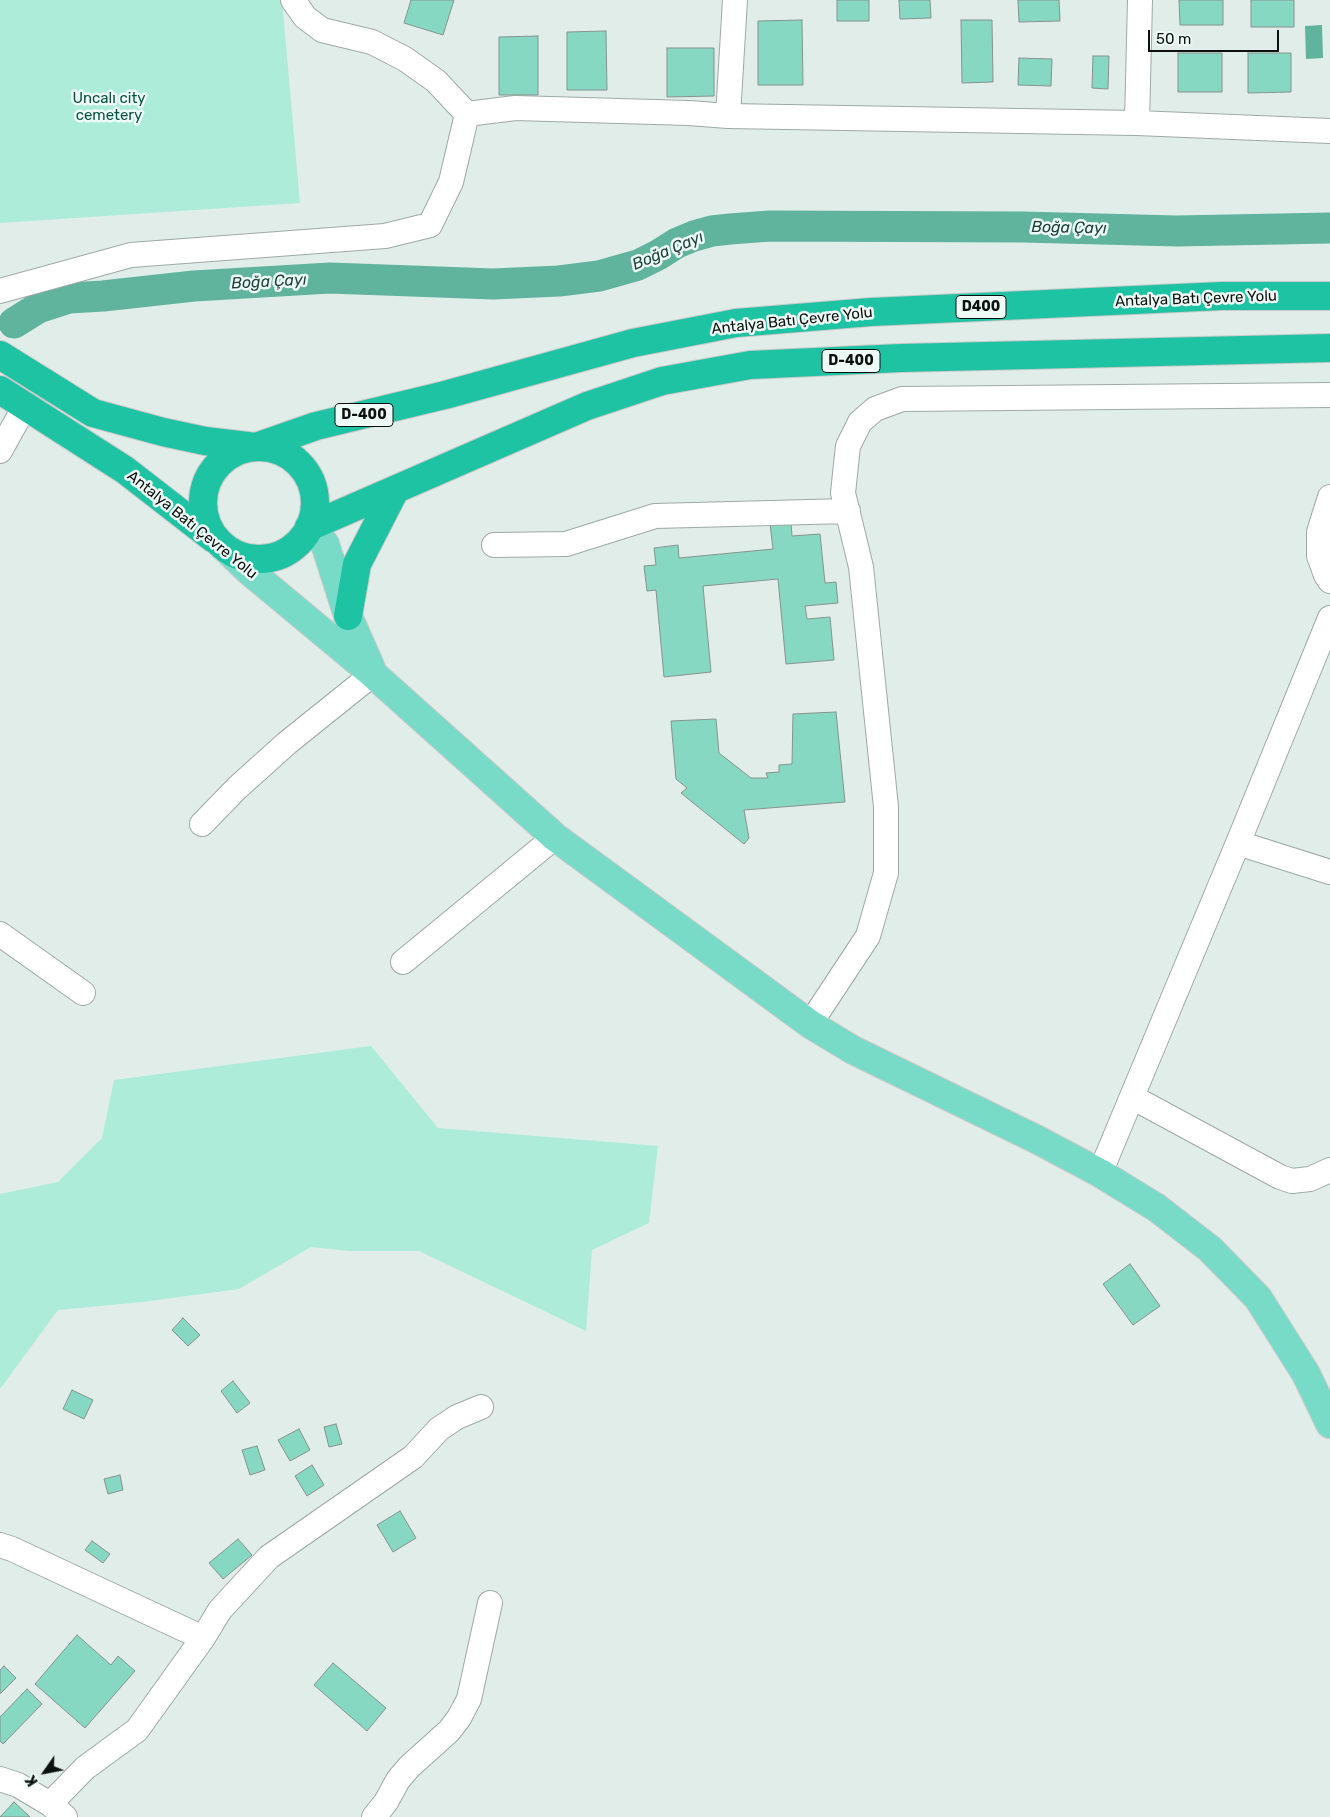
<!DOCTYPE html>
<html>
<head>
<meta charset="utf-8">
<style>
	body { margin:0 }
	#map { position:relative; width:1330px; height:1817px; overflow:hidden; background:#e1ede9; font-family:Rubik,sans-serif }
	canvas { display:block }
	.north { position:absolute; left:20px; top:1747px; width:50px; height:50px; -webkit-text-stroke:4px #eefaf6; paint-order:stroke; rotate:237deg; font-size:14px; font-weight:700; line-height:20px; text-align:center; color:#0c100e }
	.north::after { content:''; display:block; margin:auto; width:18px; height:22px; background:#0c100e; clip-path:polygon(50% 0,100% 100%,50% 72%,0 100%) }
	.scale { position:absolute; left:1148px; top:30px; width:131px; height:22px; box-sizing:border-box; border:2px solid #0c100e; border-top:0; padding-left:6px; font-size:15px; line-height:18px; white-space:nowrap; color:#0c100e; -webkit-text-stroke:4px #eefaf6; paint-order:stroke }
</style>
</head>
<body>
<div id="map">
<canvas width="1330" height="1817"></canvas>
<div class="north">K</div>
<div class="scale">50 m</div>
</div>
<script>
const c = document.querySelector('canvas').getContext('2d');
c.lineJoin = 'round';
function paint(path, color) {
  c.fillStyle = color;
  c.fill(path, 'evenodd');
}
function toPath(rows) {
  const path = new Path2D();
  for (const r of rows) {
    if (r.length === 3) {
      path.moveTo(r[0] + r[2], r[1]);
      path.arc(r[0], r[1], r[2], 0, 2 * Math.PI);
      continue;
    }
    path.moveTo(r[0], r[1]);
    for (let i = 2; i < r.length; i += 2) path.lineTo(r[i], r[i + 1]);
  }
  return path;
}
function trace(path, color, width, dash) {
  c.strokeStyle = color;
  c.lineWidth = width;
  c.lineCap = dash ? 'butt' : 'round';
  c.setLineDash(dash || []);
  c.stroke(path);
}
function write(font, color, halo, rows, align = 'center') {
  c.font = font + ' Rubik,sans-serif';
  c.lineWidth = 5;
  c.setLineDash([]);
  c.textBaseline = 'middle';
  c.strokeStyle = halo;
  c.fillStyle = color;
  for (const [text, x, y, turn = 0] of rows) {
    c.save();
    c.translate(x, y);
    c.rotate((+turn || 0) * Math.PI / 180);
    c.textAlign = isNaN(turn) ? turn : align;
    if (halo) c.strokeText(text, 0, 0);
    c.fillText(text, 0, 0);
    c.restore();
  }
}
const green = toPath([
	[0,0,282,0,300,203,0,223],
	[371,1046,438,1128,658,1146,649,1223,592,1250,586,1331,419,1251,349,1251,311,1247,239,1289,142,1302,58,1310,0,1389,0,1194,58,1182,102,1138,114,1080]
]);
const water = toPath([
	[1322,25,1323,58,1306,59,1305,26]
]);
const river = toPath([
	[14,323,38,308,69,298,103,296,194,286,330,278,493,284,559,281,599,276,638,265,658,255,677,243,694,236,712,231,730,229,770,226,1023,227,1177,231,1330,228]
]);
const building = toPath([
	[411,0,454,0,443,35,404,23,411,0],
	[837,0,869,0,869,21,837,21,837,0],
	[899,0,930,0,931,18,900,19,899,0],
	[1018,0,1059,0,1060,21,1019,22,1018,0],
	[1179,0,1223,0,1223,25,1180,25,1179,0],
	[1251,0,1294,0,1294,27,1251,27,1251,0],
	[802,20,803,85,758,85,758,21,802,20],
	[961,20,992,20,993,82,962,83,961,20],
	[606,31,607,90,567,90,567,32,606,31],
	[538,36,538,95,499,95,499,37,538,36],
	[667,48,714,48,714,96,667,97,667,48],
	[1178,53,1222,53,1222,92,1178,92,1178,53],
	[1248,53,1291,53,1291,92,1248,93,1248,53],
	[1093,56,1109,56,1108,89,1092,88,1093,56],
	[1019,58,1052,59,1051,86,1018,85,1019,58],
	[791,522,792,536,820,534,825,583,836,582,838,603,805,606,807,619,830,617,834,660,786,664,778,579,703,586,711,672,664,677,656,590,647,591,644,566,656,565,654,548,678,545,679,558,773,549,770,524,791,522],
	[836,712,845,802,744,810,749,838,744,844,681,793,687,788,676,779,671,721,716,719,719,753,751,778,768,778,766,773,779,772,779,765,792,764,793,714,836,712],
	[1130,1264,1160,1306,1133,1325,1103,1284,1130,1264],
	[183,1318,200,1335,188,1346,172,1330,183,1318],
	[233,1381,250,1403,237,1413,221,1391,233,1381],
	[72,1390,93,1400,84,1419,63,1409,72,1390],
	[336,1424,342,1444,329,1447,324,1427,336,1424],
	[299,1429,310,1450,290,1461,278,1440,299,1429],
	[257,1446,265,1470,250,1475,242,1450,257,1446],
	[312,1465,324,1485,307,1496,295,1476,312,1465],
	[120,1475,123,1490,108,1494,104,1479,120,1475],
	[400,1511,416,1538,393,1552,377,1525,400,1511],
	[238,1539,252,1555,223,1579,209,1563,238,1539],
	[92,1541,110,1554,103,1563,85,1550,92,1541],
	[77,1635,111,1665,118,1656,135,1671,85,1728,35,1684,77,1635],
	[333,1663,386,1708,367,1731,314,1685,333,1663],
	[4,1666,16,1678,0,1694,0,1670,4,1666],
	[27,1689,42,1704,3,1744,0,1741,0,1717,27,1689],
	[14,1802,30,1817,0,1817,14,1802]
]);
const minor = toPath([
	[293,0,305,17,322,30,372,42,405,59,436,81,467,114],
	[728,116,735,0],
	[1137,123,1140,0],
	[0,291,131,255,385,236,430,225,451,182,467,114,515,108,689,113,728,116,1137,123,1330,131],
	[0,451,25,406],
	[1330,497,1319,532,1319,556,1326,575,1330,581],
	[494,545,566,544,655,516,848,511],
	[202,824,237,788,287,743,373,674],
	[1238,843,1330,872],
	[0,934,83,993],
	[403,962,555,837],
	[810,1024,868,936,886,873,886,807,861,567,843,493,848,446,860,422,875,409,902,399,1330,395],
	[1132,1097,1280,1177,1292,1181,1310,1179,1330,1170],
	[1100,1173,1238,843,1330,618],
	[0,1545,12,1549,203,1638,220,1610,269,1557,413,1457,439,1429,457,1417,481,1407],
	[0,1779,18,1785,50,1804,65,1817],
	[50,1804,85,1768,137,1730,203,1638],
	[374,1817,386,1802,398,1780,409,1767,449,1731,459,1718,469,1699,490,1603]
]);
const major = toPath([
	[309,527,325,544,348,616,371,668],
	[218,541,248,570,373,674,555,837,810,1024,853,1050,1036,1139,1100,1173,1157,1208,1210,1249,1258,1298,1306,1374,1330,1424]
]);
const highway = toPath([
	[0,355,93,413,163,432,205,441,256,447,316,426,445,395,633,343,736,323,871,312,1222,296,1330,296],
	[0,390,125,470,214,539],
	[259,503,56],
	[309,527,587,406,662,381,750,365,901,358,1330,348],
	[348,616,357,564,395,490]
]);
const shields = [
	[981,307,50],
	[851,361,58],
	[364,415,58]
];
const shieldNames = [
	["D400",981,307],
	["D-400",851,361],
	["D-400",364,415]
];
const parkNames = [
	["Uncalı city",109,99],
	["cemetery",109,116]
];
const streetNames = [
	["Antalya Batı Çevre Yolu",1196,299,-2],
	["Antalya Batı Çevre Yolu",792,321,-6],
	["Antalya Batı Çevre Yolu",192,525,39]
];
const waterNames = [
	["Boğa Çayı",1069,228,1],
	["Boğa Çayı",668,251,-23],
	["Boğa Çayı",269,282,-3]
];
paint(green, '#adecd9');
paint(water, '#60b39d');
trace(river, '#60b39d', 31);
paint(building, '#86d8c2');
trace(building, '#87928e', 1);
trace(minor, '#9ea9a5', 26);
trace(major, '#cacaca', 30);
trace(highway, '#cacaca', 30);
trace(minor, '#fff', 24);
trace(major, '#77dbc8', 28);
trace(highway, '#1dc3a3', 28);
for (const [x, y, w] of shields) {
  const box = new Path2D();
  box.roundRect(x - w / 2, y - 11.5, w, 23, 4);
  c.fillStyle = '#eefaf6';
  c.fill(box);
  trace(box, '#0c100e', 1);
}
write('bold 14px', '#0c100e', null, shieldNames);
write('15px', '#085143', '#eefaf6', parkNames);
write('15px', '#0c100e', '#eefaf6', streetNames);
write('italic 16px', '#1d433a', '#eefaf6', waterNames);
</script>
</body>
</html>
